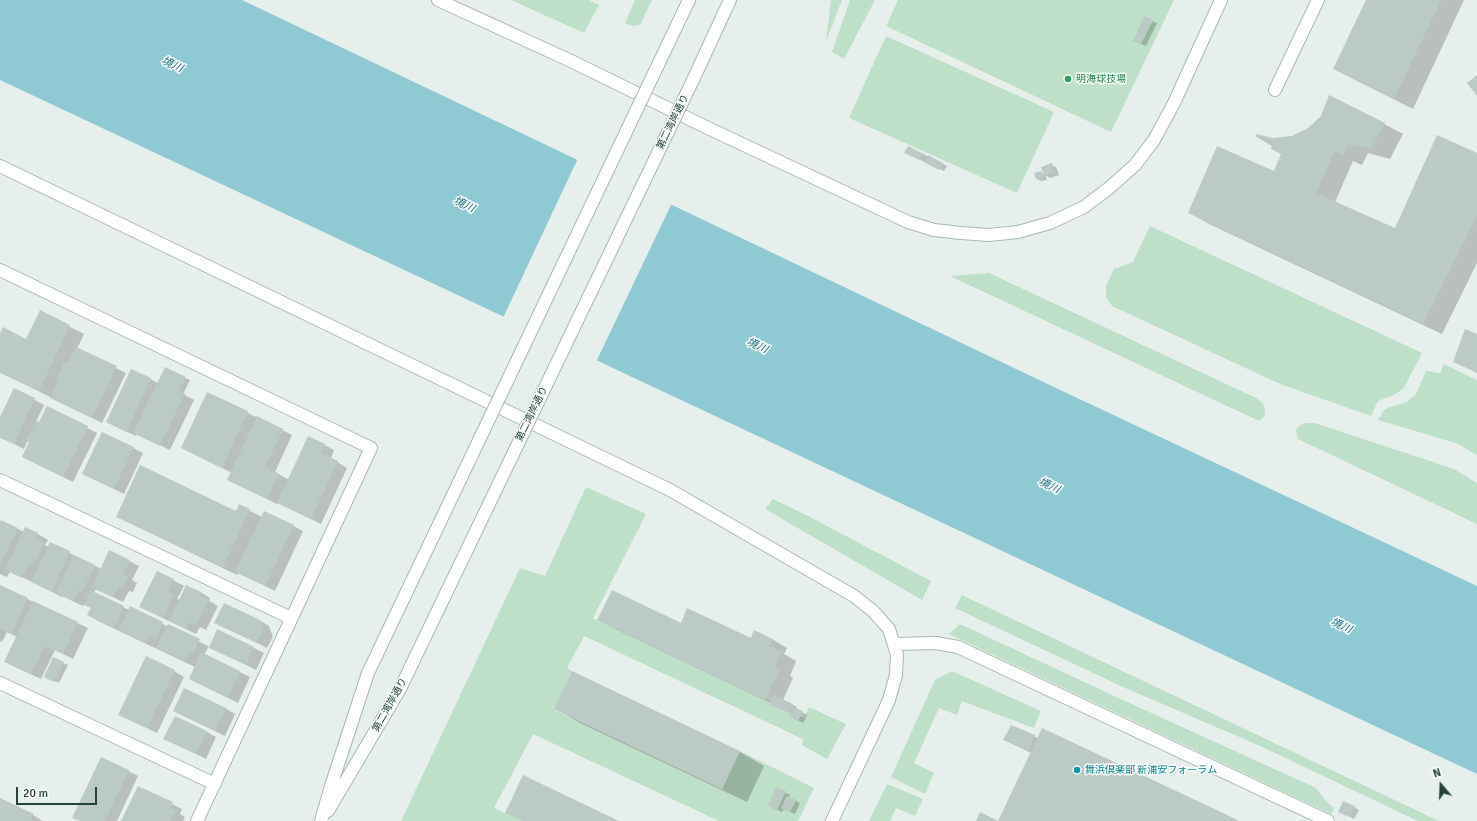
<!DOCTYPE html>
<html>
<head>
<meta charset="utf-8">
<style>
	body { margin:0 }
	#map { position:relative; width:1477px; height:821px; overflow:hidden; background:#e6efeb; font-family:Signika,sans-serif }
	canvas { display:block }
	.north { position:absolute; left:1421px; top:765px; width:40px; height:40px; -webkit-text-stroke:3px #f7fbf9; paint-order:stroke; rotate:341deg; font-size:11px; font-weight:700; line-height:16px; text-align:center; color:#24423a }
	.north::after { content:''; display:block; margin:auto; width:14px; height:18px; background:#24423a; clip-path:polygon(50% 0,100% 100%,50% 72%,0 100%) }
	.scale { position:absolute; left:16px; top:787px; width:81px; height:18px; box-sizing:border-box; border:2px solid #24423a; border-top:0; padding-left:5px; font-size:12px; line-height:14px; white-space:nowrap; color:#24423a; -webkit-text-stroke:3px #f7fbf9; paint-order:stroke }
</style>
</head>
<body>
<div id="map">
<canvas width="1477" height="821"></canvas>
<div class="north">N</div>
<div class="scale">20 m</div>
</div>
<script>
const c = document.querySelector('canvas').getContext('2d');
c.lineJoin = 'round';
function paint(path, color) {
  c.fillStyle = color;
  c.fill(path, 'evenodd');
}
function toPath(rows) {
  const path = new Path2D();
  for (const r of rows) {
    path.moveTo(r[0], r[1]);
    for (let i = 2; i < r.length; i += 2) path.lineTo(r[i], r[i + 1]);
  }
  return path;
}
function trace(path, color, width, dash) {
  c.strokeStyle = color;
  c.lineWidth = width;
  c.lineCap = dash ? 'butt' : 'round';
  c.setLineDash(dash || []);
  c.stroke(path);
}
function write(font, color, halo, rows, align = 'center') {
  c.font = font + ' Signika,"Noto Sans JP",sans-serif';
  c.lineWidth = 3;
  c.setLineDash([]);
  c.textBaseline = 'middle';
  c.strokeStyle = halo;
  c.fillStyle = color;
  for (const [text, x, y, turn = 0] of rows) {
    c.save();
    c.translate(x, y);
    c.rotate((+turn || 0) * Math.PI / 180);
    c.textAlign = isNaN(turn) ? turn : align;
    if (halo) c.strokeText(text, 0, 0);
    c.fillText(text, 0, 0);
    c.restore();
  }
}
const green = toPath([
	[511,0,589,0,599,5,584,33],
	[635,0,652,0,640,25,632,26,625,23],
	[831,0,842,0,826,41],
	[850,0,875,0,844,59,832,52],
	[898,0,1174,0,1111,132,886,26],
	[886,36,1054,112,1017,193,849,118],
	[1150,226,1422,353,1404,388,1394,395,1378,401,1371,416,1280,384,1112,306,1106,297,1106,286,1114,269,1133,262],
	[989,273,1256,398,1263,403,1265,411,1265,416,1259,421,950,276],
	[1444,364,1477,380,1477,455,1456,443,1378,420,1385,409,1407,402,1416,394,1426,371,1440,373],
	[1307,423,1315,423,1424,459,1454,469,1477,483,1477,524,1298,439,1296,430,1300,425],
	[586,487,646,514,593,618,804,718,809,707,846,724,827,759,802,745,803,739,584,636,567,668,572,671,555,710,722,789,740,751,814,788,798,821,719,821,533,734,494,808,522,821,401,821,520,568,545,576],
	[773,499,810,517,931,581,922,600,765,509],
	[962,595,1439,821,1418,821,1258,745,1123,687,955,608],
	[960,624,1125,701,1316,788,1326,801,1334,808,1331,814,949,634],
	[952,671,1041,711,1034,728,962,701,957,715,939,708,914,763,934,773,925,794,891,777,935,680],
	[887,784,923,799,915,816,896,808,890,821,869,821]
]);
const water = toPath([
	[0,0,242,0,1056,388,1477,586,1477,774,0,80]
]);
const pier = toPath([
	[578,158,672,203,596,362,503,318]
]);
const shadow = toPath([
	[1367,0,1464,0,1413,109,1353,79,1335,68],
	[1152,21,1157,23,1146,46,1139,43],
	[1384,124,1403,134,1390,159,1368,153,1362,165,1353,161,1335,202,1395,230,1477,154,1477,263,1442,334,1207,223,1189,212,1274,173,1282,154,1272,146,1257,137,1273,139],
	[923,154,947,166,944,171,910,155],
	[1051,165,1056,167,1059,175,1050,178,1045,175],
	[1040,172,1045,175,1047,180,1041,181,1037,179],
	[40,312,84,334,77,349,126,373,102,423,0,372,0,335,27,340],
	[1477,335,1477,373,1454,362],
	[132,370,158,383,185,378,190,380,183,394,194,400,170,450,137,434,136,436,117,427],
	[14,389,44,405,36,422,40,423,47,408,97,433,73,482,23,457,30,442,28,440,24,449,0,437,0,419],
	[208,393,292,435,275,472,289,480,309,437,334,450,331,458,347,468,321,524,278,503,277,504,238,485,228,480,232,473,182,448],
	[133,448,143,453,124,494,83,474],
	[240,506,262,517,293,526,303,531,275,591,239,572,237,575,132,524,117,516,237,512],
	[0,521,24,532,25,528,38,534,48,540,45,545,49,547,50,543,101,569,129,561,139,566,132,580,137,583,133,592,129,591,123,602,96,589,94,593,129,610,130,608,210,647,218,630,264,653,256,670,209,646,204,655,250,677,238,703,190,679,195,667,98,621,88,615,91,608,84,604,83,606,62,596,62,597,10,571,7,577,0,574],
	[157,572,184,586,177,599,180,600,200,592,210,598,209,601,218,606,206,630,200,627,196,634,150,612],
	[0,586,88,628,73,659,55,650,41,679,15,667,17,637,7,632,2,642,0,641],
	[259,620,269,626,273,637,267,648,216,623],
	[599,620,681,624,751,639,772,639,787,648,784,654,796,661,790,676,793,678,783,700,797,707,796,709,807,715,803,723,794,718,794,714,613,628],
	[63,663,68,665,59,683,50,679],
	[174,671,184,677,157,733,119,715],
	[225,708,235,714,225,736,184,716],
	[556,709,740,752,764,766,747,802,580,723],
	[1011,726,1038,738,1238,821,999,821,1031,753,1009,742],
	[207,732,216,737,206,759,165,739],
	[102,758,138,776,117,821,80,821],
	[138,787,182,809,180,814,185,817,183,821,122,821],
	[777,788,790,795,789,798,800,803,795,814,784,809,782,812,773,808],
	[0,799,33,815,43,821,0,821],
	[1354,807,1359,810,1354,819,1344,814]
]);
const building = toPath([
	[1366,0,1441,0,1394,99,1333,69],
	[1144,16,1153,20,1141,44,1133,41],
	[1477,75,1477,96,1467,83],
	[1329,95,1385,123,1371,149,1349,143,1343,155,1335,151,1316,193,1395,228,1437,135,1477,153,1477,216,1423,324,1188,213,1217,146,1274,171,1281,154,1271,149,1272,141,1256,137,1256,134,1273,138,1292,136,1308,128,1321,116],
	[908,146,924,154,920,160,904,153],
	[928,155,943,163,939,170,924,162],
	[1052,163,1054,172,1044,176,1041,167],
	[1041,171,1043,177,1036,179,1034,173],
	[40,310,70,325,39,391,0,373,0,333,3,327,26,339],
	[1465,329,1477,334,1477,372,1453,362],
	[76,347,117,366,92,418,50,398,58,382,56,380,64,362,68,363],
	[165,367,186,377,179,390,185,393,160,446,133,433],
	[131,369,151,378,126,432,106,422],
	[14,388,35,398,14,444,0,438,0,417],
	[207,392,248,411,222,468,181,448],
	[47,406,88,426,63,477,22,457,29,442,26,441,36,420,39,422],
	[257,416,283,429,265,467,279,474,267,499,227,480],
	[102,432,134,447,114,489,82,474],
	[308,436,325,444,321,453,338,461,311,519,277,503],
	[140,465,236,511,239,504,250,509,223,567,116,517],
	[264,511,294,525,265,586,235,572],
	[1,520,18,528,0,566,0,523],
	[25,527,38,533,36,539,44,543,33,565,29,563,22,578,5,570],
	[50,542,70,551,52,592,31,582],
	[109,550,130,560,123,574,128,577,123,587,119,586,113,597,92,588],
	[74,555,95,565,82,592,78,590,73,601,56,593],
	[157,571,174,579,168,593,173,595,163,618,139,607],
	[0,585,28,598,11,634,0,629],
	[186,585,201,592,199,595,209,599,196,625,189,622,186,629,169,621],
	[90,590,124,606,114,628,87,615,91,608,84,605],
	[612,590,681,623,687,608,751,638,754,630,773,639,769,646,782,652,775,667,780,669,765,700,597,620],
	[33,601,78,622,63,654,45,646,31,674,4,662],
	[224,603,260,620,263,631,257,643,214,623],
	[130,606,163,622,156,639,150,636,146,643,119,630],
	[168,624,200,639,193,653,189,651,184,661,156,648],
	[217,629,254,647,246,665,209,648],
	[201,652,240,671,228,698,189,679],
	[146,656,175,670,147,728,118,715],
	[53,657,64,662,54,682,44,677],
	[572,671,740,751,722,789,554,709],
	[184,688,226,708,215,731,173,711],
	[774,695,793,704,789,713,769,704],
	[793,707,803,711,798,721,789,716],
	[175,716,207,731,196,754,163,739],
	[1011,725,1035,735,1028,751,1003,740],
	[1042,728,1240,821,976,821,980,812,998,821],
	[101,757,129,770,105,821,80,821,72,818],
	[523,775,619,821,522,821,505,813],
	[138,786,173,802,170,808,176,810,170,821,121,821],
	[776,787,786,791,777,810,768,806],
	[787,796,796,800,790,812,781,808],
	[0,798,34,814,31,821,0,821],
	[1343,801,1355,806,1349,817,1338,812]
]);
const minor = toPath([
	[438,0,571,61,710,129,908,222,934,230,961,233,989,235,1018,232,1050,223,1084,207,1109,188,1135,165,1154,140,1174,103,1221,0],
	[658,65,689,0],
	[693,80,730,0],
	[1275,90,1318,0],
	[0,166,670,490,854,596,873,611,889,629,897,655,896,675,889,700,832,821],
	[0,270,371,448,197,821],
	[0,480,291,618],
	[894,644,936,643,958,647,1328,821],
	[0,683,215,784],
	[328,811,400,689,514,452],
	[321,821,331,786,368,673,481,436]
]);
const minorBridge = toPath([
	[481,436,658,65],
	[514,452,693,80]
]);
const markers = [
	[1068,79,4,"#2e9e5b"],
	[1077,770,4,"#0f9aa8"]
];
const leisureNames = [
	["明海球技場",1076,79]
];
const streetNames = [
	["第二湾岸通り",673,122,-64],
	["第二湾岸通り",532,414,-64],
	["第二湾岸通り",390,705,-61]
];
const cultureNames = [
	["舞浜倶楽部 新浦安フォーラム",1085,770]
];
const waterNames = [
	["境川",172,65,26],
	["境川",464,205,26],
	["境川",757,346,26],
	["境川",1049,486,26],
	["境川",1341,626,26]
];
paint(green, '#bfe0c8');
paint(water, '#8ec9d4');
paint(pier, '#e6efeb');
paint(shadow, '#0003');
paint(building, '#bbcac4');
trace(minor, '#a8b8b2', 14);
trace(minor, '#fff', 12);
trace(minorBridge, '#a8b8b2', 14, []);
trace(minorBridge, '#fff', 12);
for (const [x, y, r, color] of markers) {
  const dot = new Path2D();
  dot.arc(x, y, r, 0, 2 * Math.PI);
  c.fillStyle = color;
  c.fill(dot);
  trace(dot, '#f7fbf9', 1.5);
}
write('10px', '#27864d', '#f7fbf9', leisureNames, 'left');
write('10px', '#24423a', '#f7fbf9', streetNames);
write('10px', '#0d838f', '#f7fbf9', cultureNames, 'left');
write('italic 11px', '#1c6f80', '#f7fbf9', waterNames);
</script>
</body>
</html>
